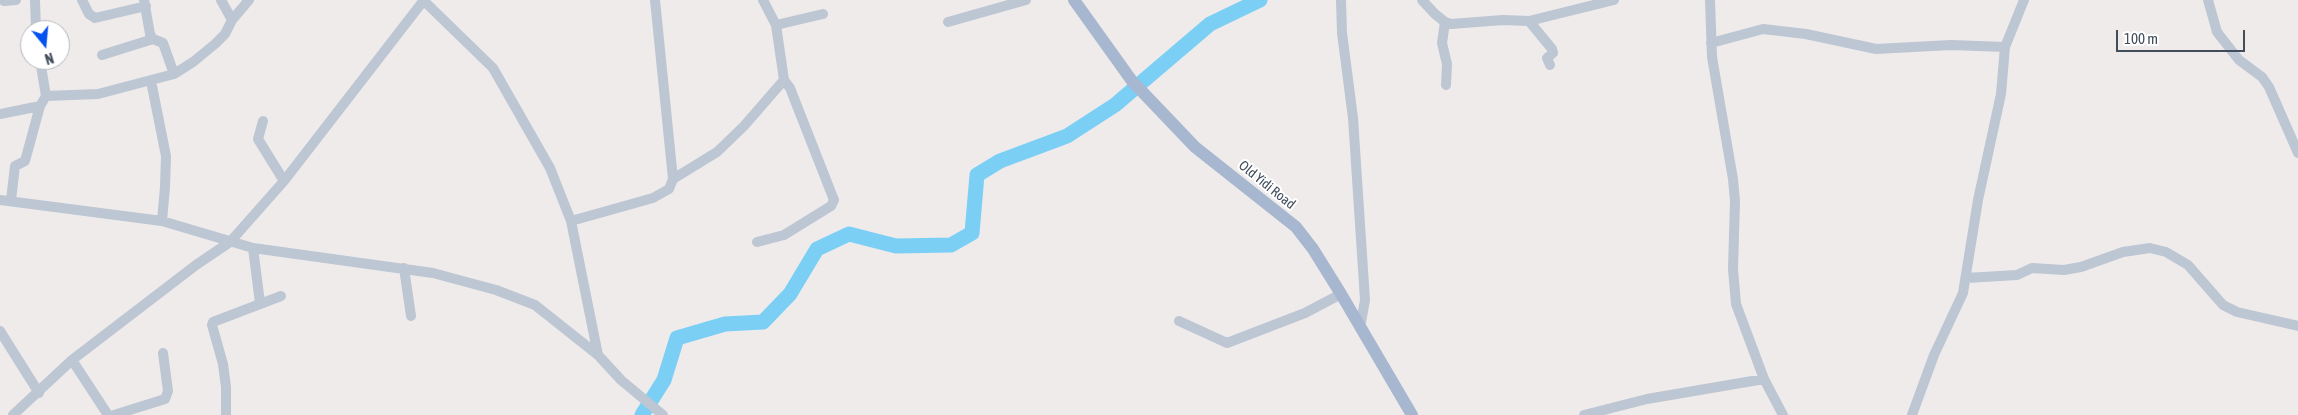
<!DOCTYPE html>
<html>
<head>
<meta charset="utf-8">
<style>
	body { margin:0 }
	#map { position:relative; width:2298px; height:415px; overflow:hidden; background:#efebeb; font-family:"Asap Condensed",sans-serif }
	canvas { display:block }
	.north { position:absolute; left:20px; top:20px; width:50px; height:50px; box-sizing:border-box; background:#fff; border:1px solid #b3b8bd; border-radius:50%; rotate:163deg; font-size:14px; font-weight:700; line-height:20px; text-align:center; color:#424d5b }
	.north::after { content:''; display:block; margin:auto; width:18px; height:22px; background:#0553ef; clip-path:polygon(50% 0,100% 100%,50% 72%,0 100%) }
	.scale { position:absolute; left:2116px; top:30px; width:129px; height:22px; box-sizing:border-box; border:2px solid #424d5b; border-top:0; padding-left:6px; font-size:15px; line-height:18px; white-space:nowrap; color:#424d5b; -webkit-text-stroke:4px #fff; paint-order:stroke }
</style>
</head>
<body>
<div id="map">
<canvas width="2298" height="415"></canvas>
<div class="north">N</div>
<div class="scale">100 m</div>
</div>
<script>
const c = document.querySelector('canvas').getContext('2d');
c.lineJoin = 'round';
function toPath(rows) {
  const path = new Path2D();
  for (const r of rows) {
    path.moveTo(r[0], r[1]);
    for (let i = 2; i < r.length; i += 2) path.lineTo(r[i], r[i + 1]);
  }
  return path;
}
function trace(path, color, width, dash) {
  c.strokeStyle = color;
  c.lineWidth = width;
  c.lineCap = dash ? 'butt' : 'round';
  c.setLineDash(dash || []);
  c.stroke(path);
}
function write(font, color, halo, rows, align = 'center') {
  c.font = font + ' "Asap Condensed",sans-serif';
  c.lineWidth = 4;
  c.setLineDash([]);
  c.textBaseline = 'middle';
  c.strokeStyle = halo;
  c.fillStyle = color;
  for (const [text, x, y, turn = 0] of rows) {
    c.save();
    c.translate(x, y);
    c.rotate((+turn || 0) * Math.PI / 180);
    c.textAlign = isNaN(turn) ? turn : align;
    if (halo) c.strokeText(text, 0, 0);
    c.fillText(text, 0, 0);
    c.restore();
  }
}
const river = toPath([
	[642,415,664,380,677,338,725,324,763,322,790,294,817,249,849,234,896,246,951,245,972,233,977,175,1000,161,1067,136,1115,105,1210,24,1260,0]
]);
const minor = toPath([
	[35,0,36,30],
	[82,0,89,14,95,18,146,6],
	[144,0,150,34,153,39,163,43,174,74],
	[221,0,232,20],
	[423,0,493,68,550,168,571,221,598,355],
	[1341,0,1342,33,1353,118,1365,300,1360,328],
	[1422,0,1435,14,1445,22,1451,24,1503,20,1529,21,1614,0],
	[1710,0,1712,57,1733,179,1735,201,1733,269,1736,304,1764,379,1783,415],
	[2208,0,2217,32,2239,60,2262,77,2269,87,2298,153],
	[4,1,16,0],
	[1529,21,1552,49,1553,53,1547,58,1550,65],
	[948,22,1026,0],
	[1445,22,1442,43,1447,64,1446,85],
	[776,25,823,14],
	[1711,43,1763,29,1806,34,1876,49,1951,45,2005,47],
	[102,55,153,39],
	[151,81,166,156,165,187,162,221],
	[46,96,98,94,174,74,193,62,215,44,225,34,232,20,249,0],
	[0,114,40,106],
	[263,121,258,139,284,181],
	[673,179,717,152,744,126,784,80],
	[0,200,162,221,253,248,433,273,496,290,535,305,598,355,621,380,663,415],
	[11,200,15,166,25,161,40,106,46,96,40,60],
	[571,221,653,198,669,189,673,179,655,0],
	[757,242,784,235,831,206,834,200,790,88,784,80,776,25,763,0],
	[253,248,260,303],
	[404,268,411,316],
	[1966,278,2017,275,2032,268,2064,270,2081,267,2123,252,2150,248,2166,252,2188,265,2223,305,2237,312,2298,326],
	[1179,321,1227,343,1305,313,1341,294],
	[0,331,39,393],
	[72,360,108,415],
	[13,415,72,360,196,265,230,242,284,181,424,0],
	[114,415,165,399,168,391,163,353],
	[226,415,226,387,223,364,212,325,213,322,281,296],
	[1584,415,1647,399,1764,379],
	[1912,415,1934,355,1963,293,1978,200,2001,94,2005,47,2024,0]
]);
const major = toPath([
	[1074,0,1132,81,1195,147,1296,227,1313,249,1341,294,1412,415]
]);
const streetNames = [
	["Old Yidi Road",1267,185,39]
];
trace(river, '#7bcff5', 15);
trace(minor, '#bdc6d3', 10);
trace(major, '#a7b7cf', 12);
write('14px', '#424d5b', '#fff', streetNames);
</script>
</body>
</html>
